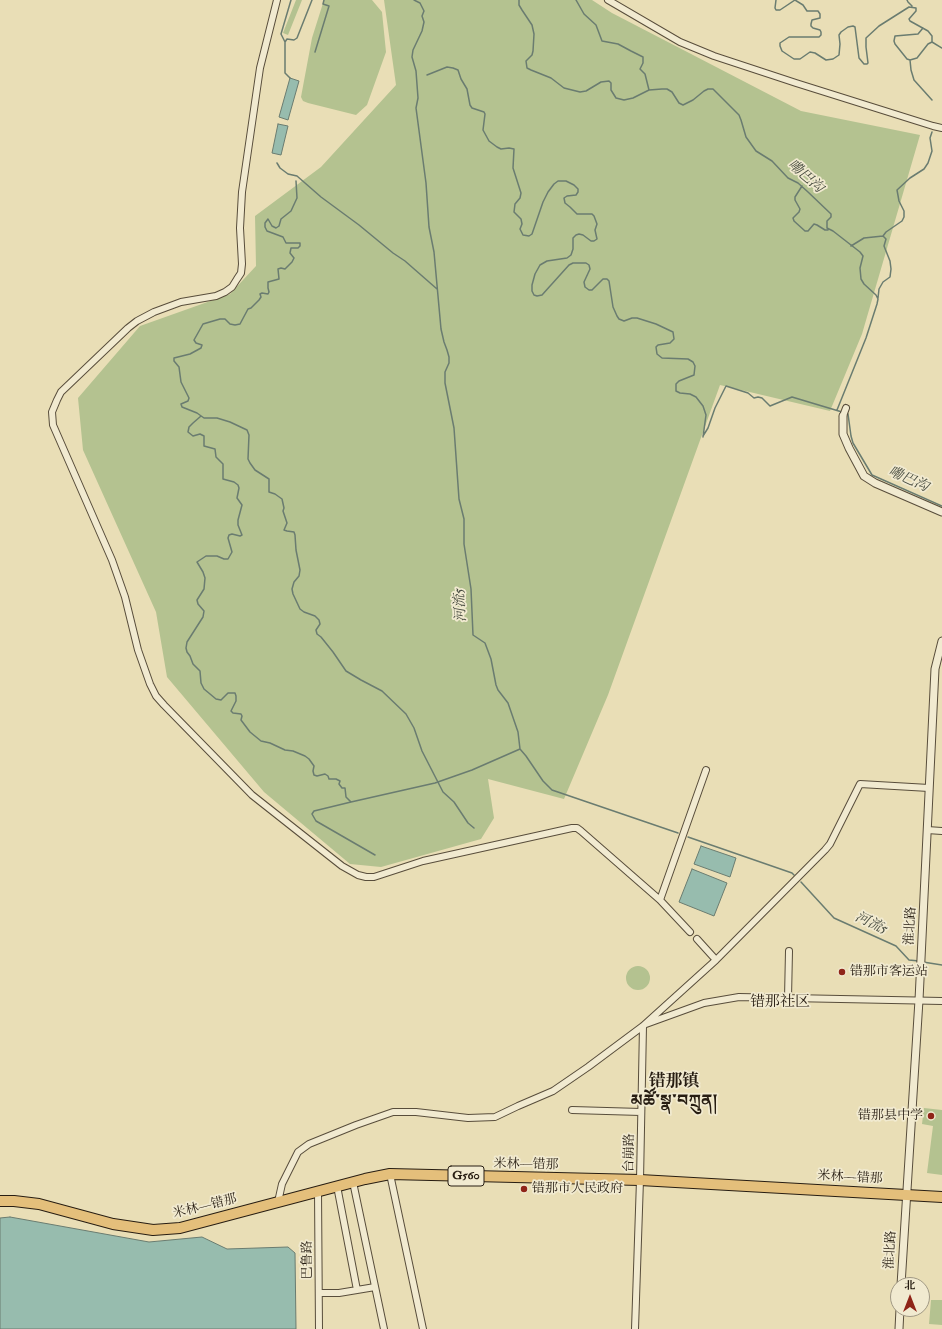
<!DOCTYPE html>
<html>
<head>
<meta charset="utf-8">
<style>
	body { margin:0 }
	#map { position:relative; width:942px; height:1329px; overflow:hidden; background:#e9deb6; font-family:"IM FELL Double Pica","Noto Serif SC",serif }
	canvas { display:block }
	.north { position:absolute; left:890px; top:1277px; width:40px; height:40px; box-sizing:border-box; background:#f1ead0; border:1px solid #a09884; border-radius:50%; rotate:0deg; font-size:11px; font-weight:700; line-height:16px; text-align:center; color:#271d12 }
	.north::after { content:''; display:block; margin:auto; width:14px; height:18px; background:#8f2418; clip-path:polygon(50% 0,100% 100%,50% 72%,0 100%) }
</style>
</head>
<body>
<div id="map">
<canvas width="942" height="1329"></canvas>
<div class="north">北</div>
</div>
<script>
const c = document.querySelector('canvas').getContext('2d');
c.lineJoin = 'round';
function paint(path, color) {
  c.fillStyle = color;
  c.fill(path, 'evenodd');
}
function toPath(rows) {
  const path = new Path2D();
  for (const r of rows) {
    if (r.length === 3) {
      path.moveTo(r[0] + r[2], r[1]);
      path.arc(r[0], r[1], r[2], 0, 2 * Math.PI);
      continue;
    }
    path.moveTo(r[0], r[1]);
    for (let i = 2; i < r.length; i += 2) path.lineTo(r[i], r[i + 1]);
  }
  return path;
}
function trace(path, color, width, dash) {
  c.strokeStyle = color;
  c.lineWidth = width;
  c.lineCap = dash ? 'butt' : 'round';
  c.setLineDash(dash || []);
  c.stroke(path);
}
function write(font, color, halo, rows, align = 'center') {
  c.font = font + ' "IM FELL Double Pica","Noto Serif SC","Noto Serif Tibetan",serif';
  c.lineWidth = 3.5;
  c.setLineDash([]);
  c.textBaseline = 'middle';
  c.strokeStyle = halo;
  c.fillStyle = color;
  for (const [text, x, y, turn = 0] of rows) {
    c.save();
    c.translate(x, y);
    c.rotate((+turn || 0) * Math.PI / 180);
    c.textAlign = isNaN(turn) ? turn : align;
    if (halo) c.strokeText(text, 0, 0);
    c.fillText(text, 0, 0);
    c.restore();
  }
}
const green = toPath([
	[296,0,302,0,288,35,283,33],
	[324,0,372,0,382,12,386,52,367,105,356,115,308,103,303,101,301,97,312,38],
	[384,0,592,0,612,13,801,111,920,135,862,334,830,411,720,385,608,695,564,799,488,779,494,818,481,839,381,867,350,864,264,792,167,677,156,612,83,450,78,398,140,326,230,294,256,266,255,216,321,167,396,85],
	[638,978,12],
	[924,1108,942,1110,942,1175,927,1173,933,1126,922,1124],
	[931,1300,942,1300,942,1325,929,1324]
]);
const water = toPath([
	[290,78,299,81,288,120,279,117,290,78],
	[278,124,288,126,281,155,272,153,278,124],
	[701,846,736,858,730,877,694,864,701,846],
	[692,869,727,883,714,916,679,902,692,869],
	[10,1217,149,1242,202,1237,227,1249,288,1247,295,1253,296,1329,0,1329,0,1218,10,1217]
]);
const stream = toPath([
	[414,0,420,3,424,11,422,16,424,22,422,31,413,50,412,57,416,71,418,98,416,108,426,183,429,227,434,252,441,329,444,342,447,350,449,357,449,363,445,372,445,383,454,428,459,499,464,519,464,544,471,589,473,635,485,643,491,659,496,685,498,690,508,703,518,732,520,749,526,756,543,781,552,790,678,833],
	[519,0,519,5,522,10,532,25,534,34,533,51,532,55,526,61,527,68,531,70,551,78,564,88,580,92,586,91,601,82,609,81,611,83,611,90,616,98,624,100,633,98,649,90,662,89,667,89,672,92,679,103,683,105,693,100,704,91,708,89,713,89,739,115,741,120,746,137,756,151,772,161,788,178,798,183,808,192,831,214,831,217,827,221,827,228,833,231,860,252,863,256,860,268,861,279,864,284,876,295,878,299,877,304,866,338,837,410],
	[576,0,584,14,596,25,602,41,618,44,631,51,643,57,643,63,640,69,645,74,649,90],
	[776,0,775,8,776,10,780,10,795,0,803,5,807,11,818,11,820,14,820,18,812,20,811,24,811,26,813,28,820,30,821,32,821,35,819,37,789,37,780,43,780,46,782,51,794,59,800,59,810,52,815,53,826,60,833,59,839,55,840,44,839,35,841,32,848,27,853,26,855,27,859,58,864,64,867,64,868,63,866,47,866,38,879,26,909,7,916,8,916,11,909,19,910,21,928,31,932,36,932,42,942,48],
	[907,0,908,2,912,6],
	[923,28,918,34,895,36,894,41,895,44,907,59,910,60,917,58,928,44,932,42],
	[285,42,287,39,294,40,297,38,312,0],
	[315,52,329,6,323,4,324,0],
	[910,60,911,70,914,80,932,100],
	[427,75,447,67,453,68,458,70,461,79,467,89,470,105,472,108,484,112,485,114,483,130,489,141,497,147,501,149,509,148,514,149,513,168,521,193,520,198,515,204,514,212,521,219,522,224,520,229,523,235,529,236,532,234,543,202,548,192,554,184,558,181,566,181,574,185,578,189,578,192,576,195,567,196,564,198,565,203,570,207,577,214,592,214,594,216,597,224,595,230,597,239,594,241,591,241,583,235,579,234,576,235,573,238,573,249,571,255,567,258,547,261,540,265,535,274,532,285,532,291,534,295,537,296,542,295,569,265,573,263,586,263,589,265,590,269,584,282,585,287,589,290,592,290,603,279,607,279,609,281,613,307,617,316,619,319,624,321,632,318,637,318,656,324,673,332,674,339,670,343,658,345,656,347,657,354,662,358,688,359,693,362,695,366,694,375,679,381,676,384,676,391,680,393,690,394,696,397,703,406,706,415,703,437],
	[290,78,285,73,285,42,281,34,291,0],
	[277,163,280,168,288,174,297,176,321,197,359,225,393,253,405,261,437,289],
	[296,181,297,198,291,211,281,219,279,226,276,228,272,226,268,219,265,223,265,227,267,231,283,237,286,243,300,243,300,246,298,248,291,248,290,253,294,258,292,262,285,269,281,268,278,269,279,279,268,282,268,288,269,292,268,294,262,293,260,294,261,297,259,300,251,308,248,309,240,324,235,325,230,324,225,319,220,319,203,324,194,340,196,343,202,345,201,348,190,354,174,358,174,361,179,367,181,382,189,398,188,401,181,404,182,407,197,413,204,418,217,418,230,422,247,430,249,435,248,459,250,463,255,470,269,479,269,492,275,494,282,499,284,508,283,511,287,523,284,530,287,531,294,532,295,535,296,550,300,570,299,576,294,582,292,589,293,594,300,609,304,612,315,616,319,620,320,624,316,630,317,634,321,637,333,652,346,671,361,680,382,691,406,714,414,728,422,751,443,792,454,802,468,823,474,828],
	[802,186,795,197,795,200,800,209,799,212,793,218,794,221,805,231,808,231,814,224,817,225,825,230,828,230],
	[883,236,886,232,902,221,904,217,904,211,899,201,897,190,910,178,924,169,928,163,932,151,930,138,932,132],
	[851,246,864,238,883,236],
	[878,298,879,289,883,282,890,277,891,269,890,261,884,246,886,239,883,236],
	[846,413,848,414,851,436,853,443,872,475,942,506],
	[201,416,193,423,189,427,188,432,193,436,200,434,204,436,204,446,215,449,216,457,223,464,223,479,234,482,238,485,239,488,237,498,242,505,238,520,238,525,242,535,240,536,232,534,229,535,228,538,232,552,228,559,224,559,217,556,206,556,197,562,203,572,205,578,204,589,197,600,198,604,204,611,203,617,187,642,186,648,187,652,190,656,193,664,200,671,201,683,204,689,216,699,221,700,228,693,235,693,236,696,236,701,231,711,233,713,241,714,242,716,241,720,250,732,261,741,270,743,285,750,293,751,305,756,309,759,314,766,313,771,314,775,317,776,325,774,328,776,329,779,336,779,340,781,339,784,342,788,345,788,346,797,351,802],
	[703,436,708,428,715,408,726,386,748,393,754,398,758,397,762,398,770,406,792,397,842,412],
	[688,837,792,873,794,875],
	[375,855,316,821,312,814,314,811,351,802,435,783,472,770,520,749],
	[801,882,834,918,896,946,909,960,919,961],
	[923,962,942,965]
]);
const minor = toPath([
	[277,0,260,68,242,192,240,228,242,264,241,273,237,279,232,287,225,292,216,296,181,302,154,312,137,321,128,328,61,392,57,400,52,412,53,425,112,560,125,597,138,650,150,684,156,696,164,705,252,795,328,855,342,866,358,875,366,877,374,877,423,861,572,828,577,828,581,831,660,900],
	[608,0,680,42,714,56,796,83,933,126,942,128],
	[843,416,846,408],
	[927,830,942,831],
	[690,932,660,900,706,770],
	[697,939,716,960],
	[788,998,789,951],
	[646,1024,704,1003,739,997,942,1001],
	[572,1110,641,1112],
	[390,1174,423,1329],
	[353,1182,384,1329],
	[337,1186,357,1290],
	[318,1191,319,1329],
	[278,1202,282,1184,298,1152,309,1144,356,1125,393,1112,416,1112,468,1118,495,1117,518,1106,553,1091,588,1067,643,1026,716,960,825,850,830,844,860,784,929,788],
	[319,1293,339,1293,375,1287],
	[635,1329,640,1180,643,1026]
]);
const tertiary = toPath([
	[843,416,843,434,849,448,864,476,875,483,942,512],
	[901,1285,919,1000,935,669,942,641],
	[899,1329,900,1309]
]);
const trunk = toPath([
	[0,1201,14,1201,39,1204,113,1224,153,1230,180,1228,365,1179,390,1174,640,1180,942,1197]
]);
const markers = [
	[842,972,4,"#8f2418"],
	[931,1116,4,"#8f2418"],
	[524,1189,4,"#8f2418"]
];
const shields = [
	[466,1176,36]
];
const shieldNames = [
	["G560",466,1176]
];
const streetNames = [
	["淮北路",911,926,-87],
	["台崩路",630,1153,-89],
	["米林—错那",526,1165,1],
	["米林—错那",850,1178,3],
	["米林—错那",205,1207,-14],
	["淮北路",891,1250,-87],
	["巴鲁路",308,1260,-90]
];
const poiNames = [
	["错那市客运站",850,972],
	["错那县中学",923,1116,"right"],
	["错那市人民政府",532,1189]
];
const waterNames = [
	["嘞巴沟",805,177,41],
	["嘞巴沟",908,480,24],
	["河流5",461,605,-94],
	["河流5",871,924,25]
];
const quarterNames = [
	["错那社区",780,1003]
];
const districtNames = [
	["错那镇",674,1082],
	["མཚོ་སྣ་བཀྲུན།",674,1102]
];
paint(green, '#b4c290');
paint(water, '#97bcae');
trace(water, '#6a7c70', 1);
trace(stream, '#6a7c70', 1.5);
trace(minor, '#584d3b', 8);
trace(tertiary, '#584d3b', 9);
trace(trunk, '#271d12', 12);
trace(minor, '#f1ead0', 6);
trace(tertiary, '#f1ead0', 7);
trace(trunk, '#e4bf7b', 10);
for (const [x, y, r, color] of markers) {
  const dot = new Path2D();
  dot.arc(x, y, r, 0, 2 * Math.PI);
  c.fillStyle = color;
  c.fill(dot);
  trace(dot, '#f1ead0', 1.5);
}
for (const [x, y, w] of shields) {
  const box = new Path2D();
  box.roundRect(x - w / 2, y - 10, w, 20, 3);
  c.fillStyle = '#f1ead0';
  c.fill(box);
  trace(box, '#271d12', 1);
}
write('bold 12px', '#271d12', null, shieldNames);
write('13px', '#271d12', '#f1ead0', streetNames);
write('13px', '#271d12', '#f1ead0', poiNames, 'left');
write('italic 14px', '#494d41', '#f1ead0', waterNames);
write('15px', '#271d12', '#f1ead0', quarterNames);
write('bold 17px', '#271d12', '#f1ead0', districtNames);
</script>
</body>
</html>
